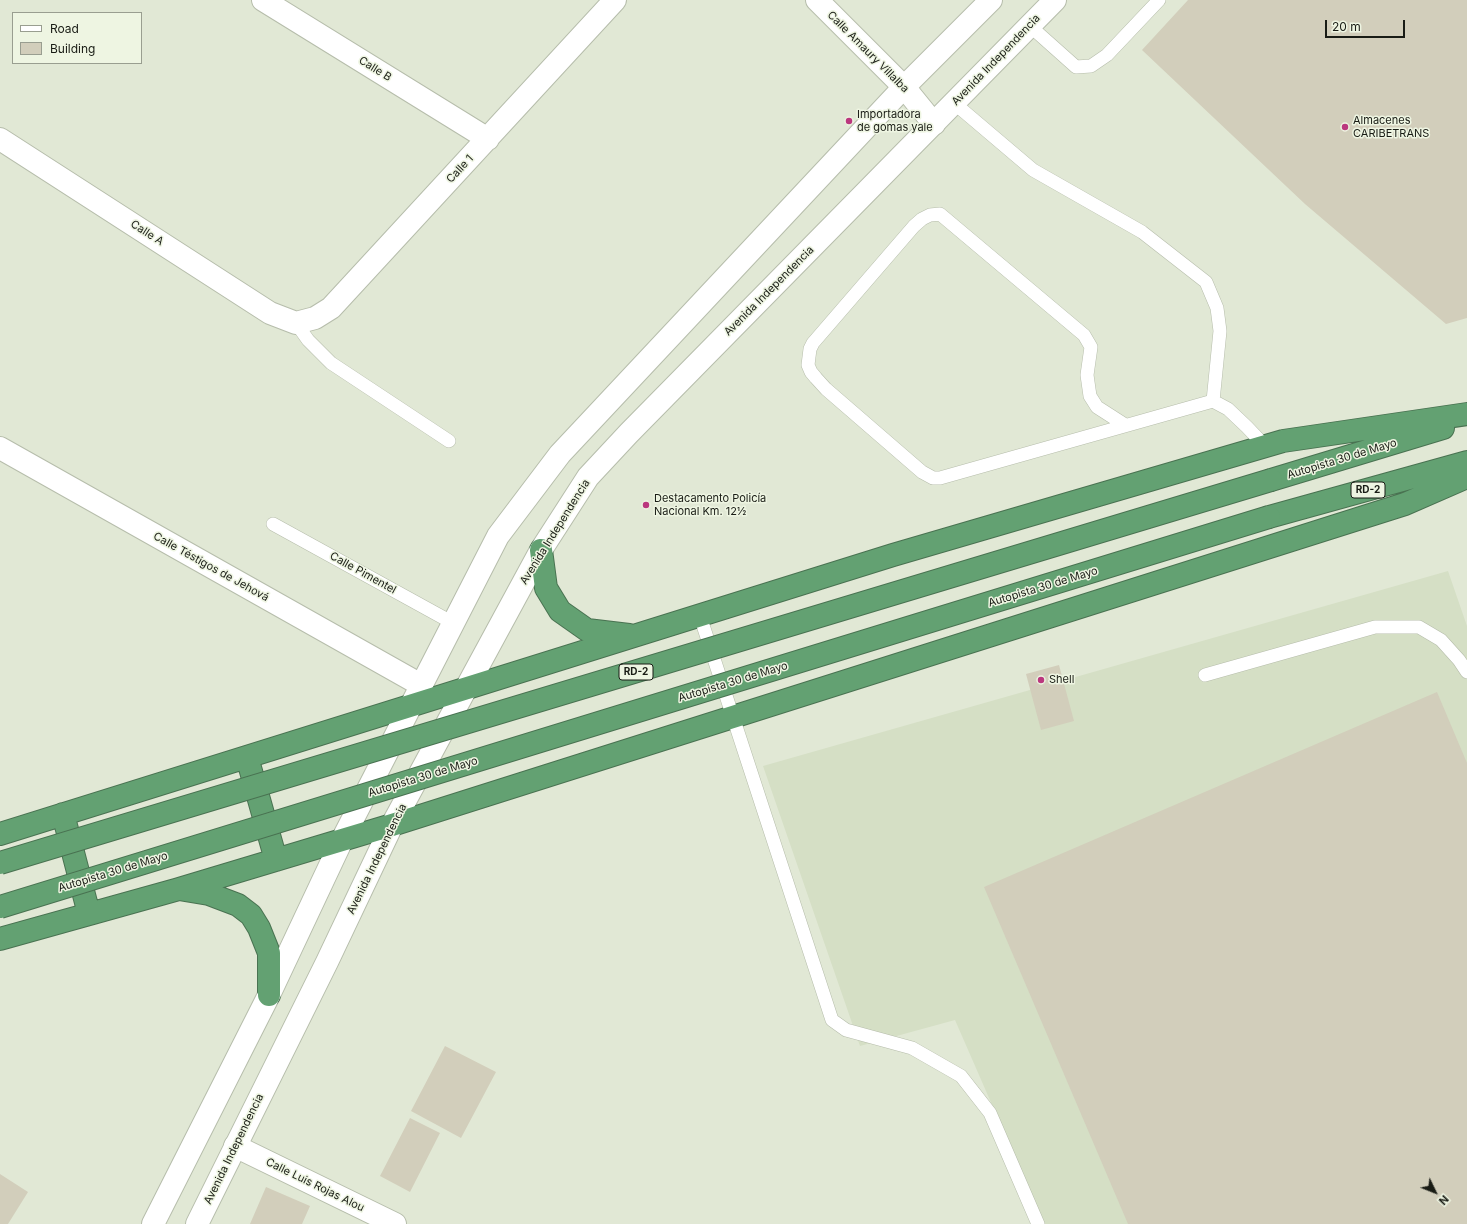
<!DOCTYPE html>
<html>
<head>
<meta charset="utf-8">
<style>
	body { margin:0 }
	#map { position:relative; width:1467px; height:1224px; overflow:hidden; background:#e1e8d5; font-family:Inter,sans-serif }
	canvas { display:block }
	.legend { position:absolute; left:12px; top:12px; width:130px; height:52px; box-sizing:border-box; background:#eef5e2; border:1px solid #999e90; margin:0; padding:5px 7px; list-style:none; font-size:12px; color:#191c15 }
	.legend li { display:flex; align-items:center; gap:8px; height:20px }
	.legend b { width:20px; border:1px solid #999e90 }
	.north { position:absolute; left:1415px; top:1172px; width:40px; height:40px; -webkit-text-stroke:3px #eef5e2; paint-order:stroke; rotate:133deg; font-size:11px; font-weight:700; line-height:16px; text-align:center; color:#191c15 }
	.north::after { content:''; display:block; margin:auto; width:14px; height:18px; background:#191c15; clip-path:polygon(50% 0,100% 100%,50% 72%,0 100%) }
	.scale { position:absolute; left:1325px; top:20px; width:80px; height:18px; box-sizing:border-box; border:2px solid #191c15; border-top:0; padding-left:5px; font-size:12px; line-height:14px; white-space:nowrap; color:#191c15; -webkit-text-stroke:3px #eef5e2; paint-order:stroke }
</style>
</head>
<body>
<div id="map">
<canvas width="1467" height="1224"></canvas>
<ul class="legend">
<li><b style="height:5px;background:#fff"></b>Road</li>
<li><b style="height:11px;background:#d2cebb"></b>Building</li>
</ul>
<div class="north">N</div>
<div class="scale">20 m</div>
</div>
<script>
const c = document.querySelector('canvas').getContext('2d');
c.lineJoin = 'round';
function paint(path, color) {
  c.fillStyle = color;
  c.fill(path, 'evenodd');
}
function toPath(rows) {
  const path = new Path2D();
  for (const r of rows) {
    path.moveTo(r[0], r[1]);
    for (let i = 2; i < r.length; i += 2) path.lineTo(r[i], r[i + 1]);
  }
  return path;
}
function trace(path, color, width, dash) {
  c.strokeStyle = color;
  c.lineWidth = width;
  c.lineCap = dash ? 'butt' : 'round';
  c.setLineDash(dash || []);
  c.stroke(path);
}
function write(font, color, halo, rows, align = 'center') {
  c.font = font + ' Inter,sans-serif';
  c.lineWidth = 3;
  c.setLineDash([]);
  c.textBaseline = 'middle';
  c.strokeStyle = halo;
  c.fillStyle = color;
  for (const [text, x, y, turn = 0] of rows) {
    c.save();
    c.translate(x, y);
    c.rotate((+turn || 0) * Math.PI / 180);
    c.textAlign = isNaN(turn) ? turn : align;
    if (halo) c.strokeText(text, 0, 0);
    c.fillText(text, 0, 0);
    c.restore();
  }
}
const built = toPath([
	[1448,571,1467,626,1467,1224,1044,1224,955,1020,860,1046,763,766]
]);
const building = toPath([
	[1188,0,1467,0,1467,318,1446,324,1305,204,1142,50],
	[1059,665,1074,721,1041,730,1026,674],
	[1437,692,1467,763,1467,1224,1128,1224,984,887],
	[445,1046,496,1072,461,1138,411,1111],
	[410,1118,440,1133,410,1192,380,1176],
	[0,1174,28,1192,8,1224,0,1224],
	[266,1187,310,1206,302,1224,250,1224]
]);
const lane = toPath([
	[1030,26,1076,67,1091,66,1107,55,1159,0],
	[954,103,1033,170,1142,232,1206,282,1217,308,1220,331,1213,401],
	[296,323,308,340,331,363,449,441],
	[1125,425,1097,407,1090,396,1087,375,1091,347,1084,335,940,214,930,215,922,219,914,226,813,343,810,349,808,365,811,372,816,378,826,389,922,472,933,478,940,478,1213,401,1228,409,1247,427,1265,446],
	[273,524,453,623],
	[700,616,832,1020,846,1030,912,1048,961,1076,990,1113,1038,1224],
	[1205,675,1375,627,1419,627,1441,640,1459,660,1467,672]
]);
const street = toPath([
	[263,0,488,139],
	[817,0,904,87,934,124],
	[0,139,270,313,296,323,315,318,331,308,615,0],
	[0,448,421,685],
	[235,1146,395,1224]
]);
const secondary = toPath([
	[153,1224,269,995,342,840,498,536,560,454,904,87,991,0],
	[197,1224,327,962,392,825,541,550,588,477,629,433,1055,0]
]);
const highway = toPath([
	[1271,480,1443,428],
	[1269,517,1467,462],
	[541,550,546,588,560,611,587,630,629,635],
	[247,757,276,860],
	[63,814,89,914],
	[0,834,893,555,1283,441,1467,414],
	[179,889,392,825,1405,504,1467,477],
	[0,939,179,889,209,894,238,905,251,915,259,928,269,953,269,995]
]);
const highwayBridge = toPath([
	[0,863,1271,480],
	[0,907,1269,517]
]);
const markers = [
	[849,121,4,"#bb377e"],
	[1345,127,4,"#bb377e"],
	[646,505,4,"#bb377e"],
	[1041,680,4,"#bb377e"]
];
const shields = [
	[1368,490,34],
	[636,672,34]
];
const shieldNames = [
	["RD-2",1368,490],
	["RD-2",636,672]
];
const streetNames = [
	["Calle Amaury Villalba",868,52,45],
	["Avenida Independencia",996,60,-46],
	["Calle B",375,69,32],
	["Calle 1",460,169,-47],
	["Calle A",147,233,33],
	["Avenida Independencia",769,291,-45],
	["Autopista 30 de Mayo",1342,459,-17],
	["Avenida Independencia",555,532,-58],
	["Calle Téstigos de Jehová",211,567,29],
	["Calle Pimentel",363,573,29],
	["Autopista 30 de Mayo",1043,587,-17],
	["Autopista 30 de Mayo",733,682,-17],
	["Autopista 30 de Mayo",423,777,-17],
	["Avenida Independencia",377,859,-64],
	["Autopista 30 de Mayo",113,872,-17],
	["Avenida Independencia",234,1149,-64],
	["Calle Luis Rojas Alou",315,1185,26]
];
const poiNames = [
	["Importadora",857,115],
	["de gomas yale",857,128],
	["Almacenes",1353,121],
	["CARIBETRANS",1353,134],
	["Destacamento Policía",654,499],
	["Nacional Km. 12½",654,512],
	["Shell",1049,680]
];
paint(built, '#d5dfc5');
paint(building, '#d2cebb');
trace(lane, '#b6bdab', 14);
trace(street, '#b6bdab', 24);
trace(secondary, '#b6bdab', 24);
trace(highway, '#497251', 24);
trace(lane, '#fff', 13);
trace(street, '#fff', 22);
trace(secondary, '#fff', 22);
trace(highway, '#63a172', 22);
trace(highwayBridge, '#497251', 24, []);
trace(highwayBridge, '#63a172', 22);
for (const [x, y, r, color] of markers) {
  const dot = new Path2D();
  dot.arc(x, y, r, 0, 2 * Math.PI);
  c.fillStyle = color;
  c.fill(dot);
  trace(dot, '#eef5e2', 1.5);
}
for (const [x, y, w] of shields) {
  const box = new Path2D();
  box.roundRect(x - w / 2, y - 8, w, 16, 3);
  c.fillStyle = '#eef5e2';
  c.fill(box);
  trace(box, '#191c15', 1);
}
write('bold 10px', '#191c15', null, shieldNames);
write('11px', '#191c15', '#eef5e2', streetNames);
write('11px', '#191c15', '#eef5e2', poiNames, 'left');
</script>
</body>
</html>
